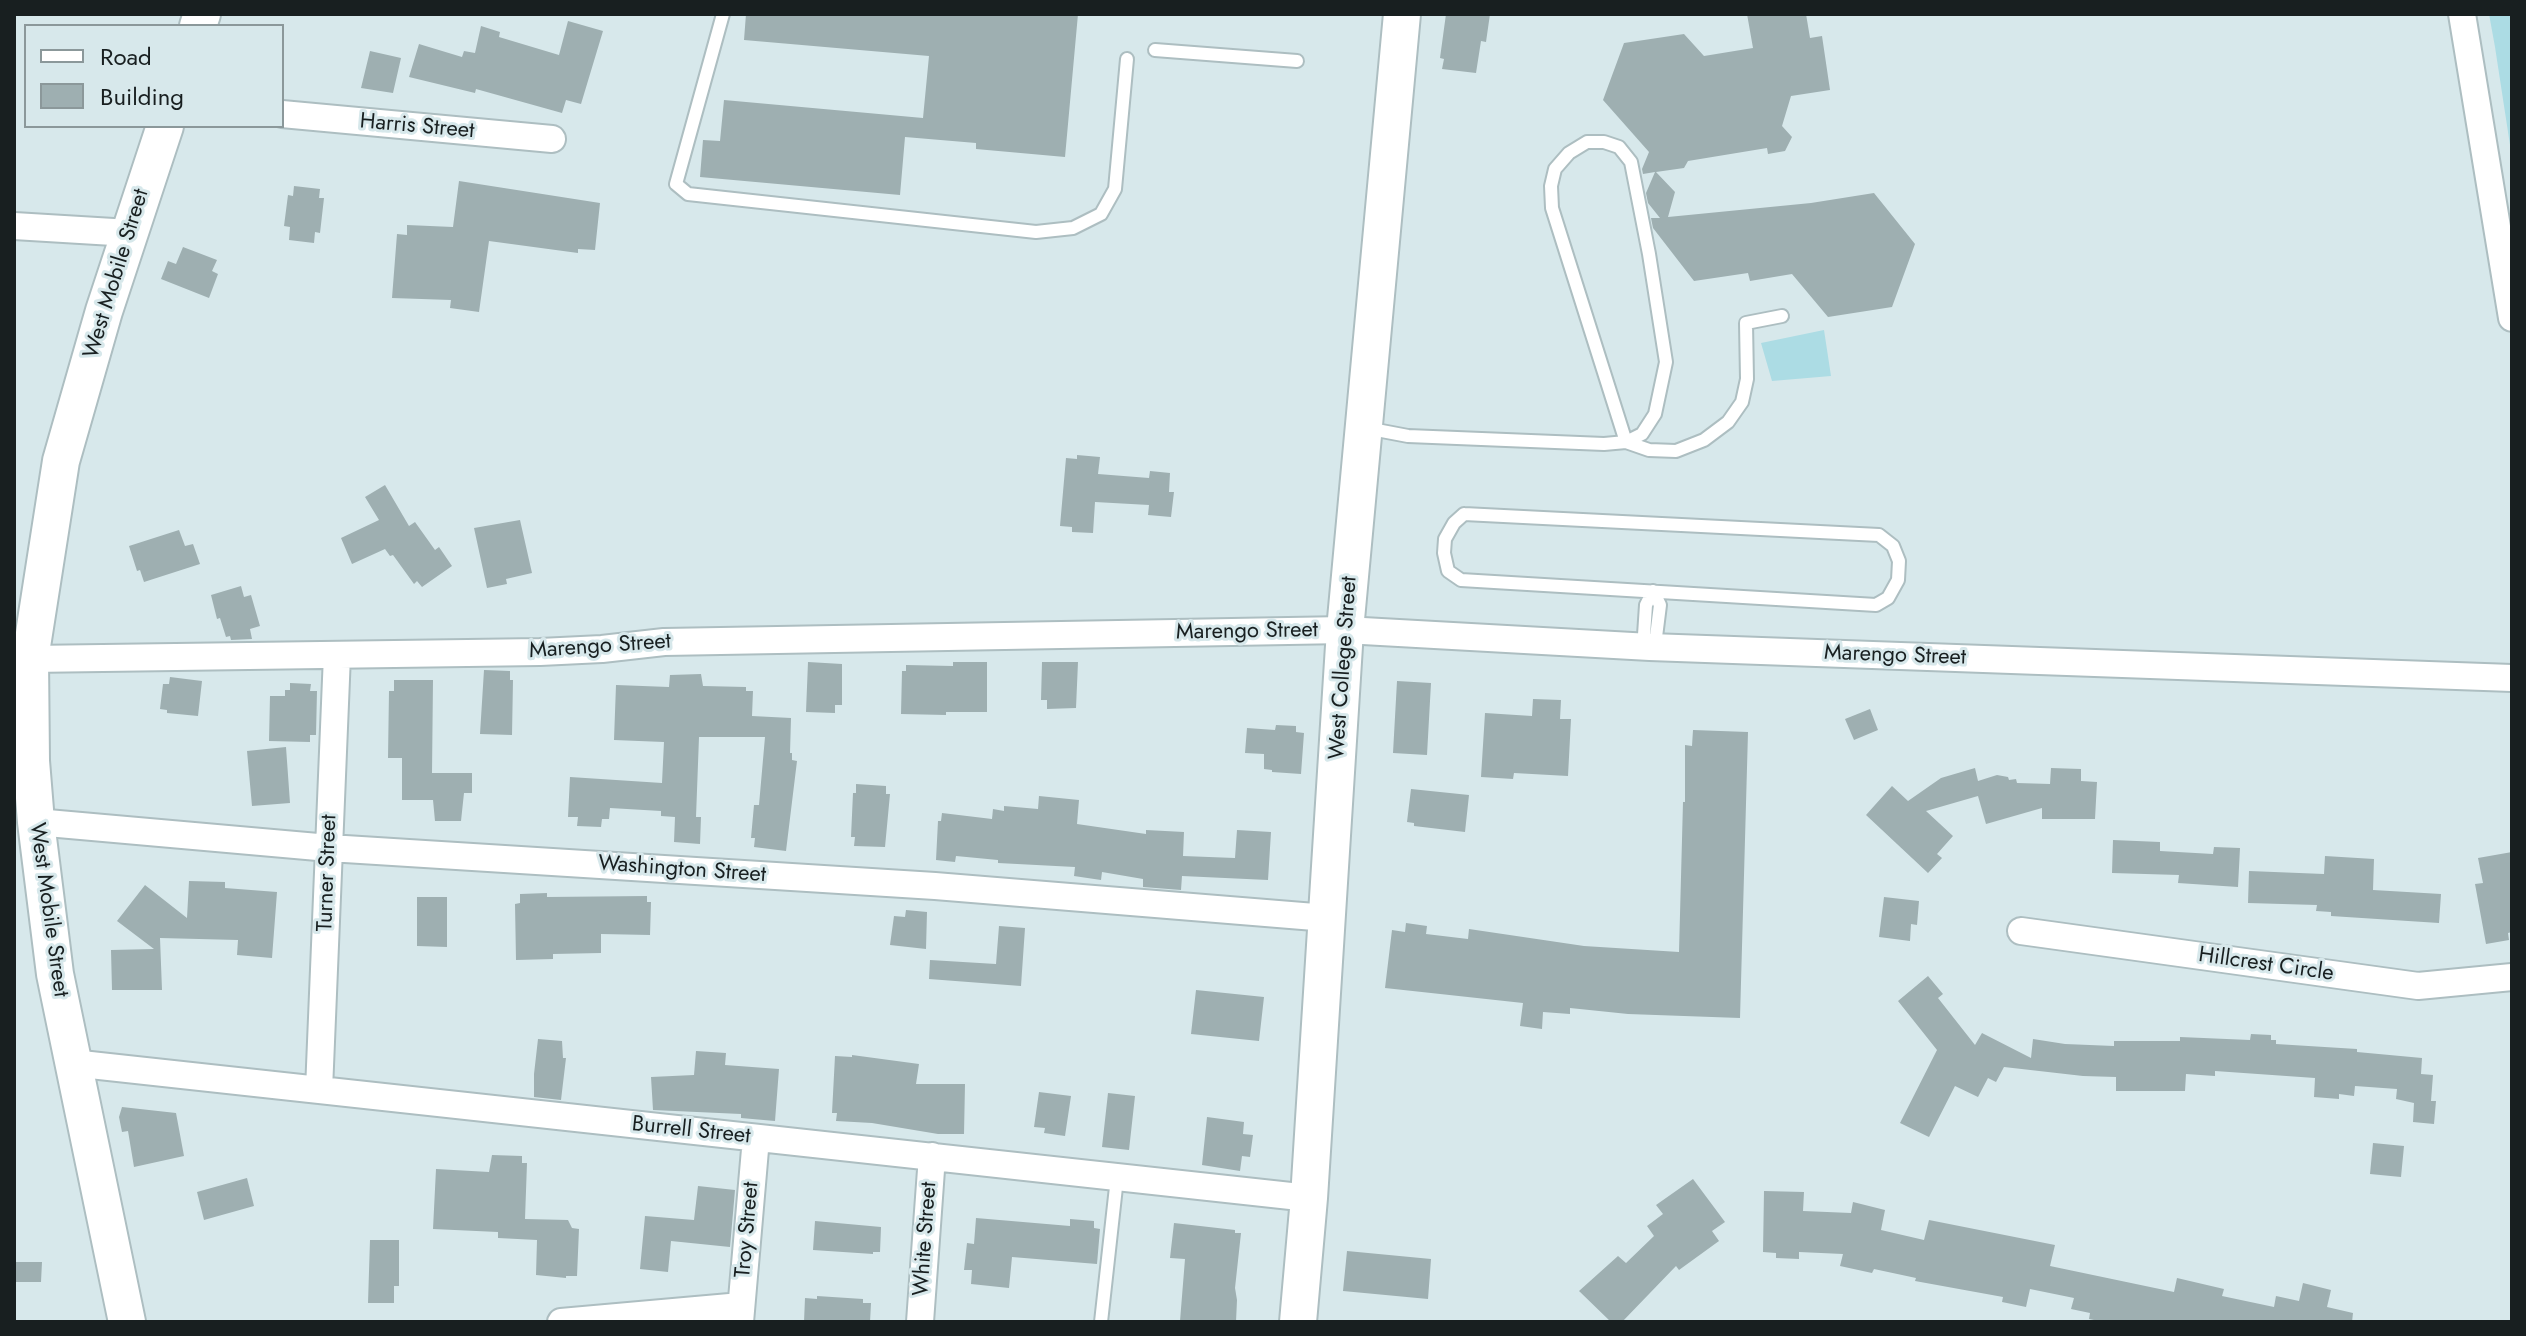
<!DOCTYPE html>
<html>
<head>
<meta charset="utf-8">
<style>
	body { margin:0 }
	#map { position:relative; width:2526px; height:1336px; overflow:hidden; background:#d7e8eb; font-family:Jost,sans-serif }
	canvas { display:block }
	.frame { position:absolute; inset:0; border:16px solid #181f20; pointer-events:none }
	.legend { position:absolute; left:24px; top:24px; width:260px; height:104px; box-sizing:border-box; background:#d7e8eb; border:2px solid #8b989a; margin:0; padding:10px 14px; list-style:none; font-size:24px; color:#181f20 }
	.legend li { display:flex; align-items:center; gap:16px; height:40px }
	.legend b { width:40px; border:2px solid #8b989a }
</style>
</head>
<body>
<div id="map">
<canvas width="2526" height="1336"></canvas>
<div class="frame"></div>
<ul class="legend">
<li><b style="height:10px;background:#fff"></b>Road</li>
<li><b style="height:22px;background:#9eafb1"></b>Building</li>
</ul>
</div>
<script>
const c = document.querySelector('canvas').getContext('2d');
c.lineJoin = 'round';
function paint(path, color) {
  c.fillStyle = color;
  c.fill(path, 'evenodd');
}
function toPath(rows) {
  const path = new Path2D();
  for (const r of rows) {
    path.moveTo(r[0], r[1]);
    for (let i = 2; i < r.length; i += 2) path.lineTo(r[i], r[i + 1]);
  }
  return path;
}
function trace(path, color, width, dash) {
  c.strokeStyle = color;
  c.lineWidth = width;
  c.lineCap = dash ? 'butt' : 'round';
  c.setLineDash(dash || []);
  c.stroke(path);
}
function write(font, color, halo, rows, align = 'center') {
  c.font = font + ' Jost,sans-serif';
  c.lineWidth = 6;
  c.setLineDash([]);
  c.textBaseline = 'middle';
  c.strokeStyle = halo;
  c.fillStyle = color;
  for (const [text, x, y, turn = 0] of rows) {
    c.save();
    c.translate(x, y);
    c.rotate((+turn || 0) * Math.PI / 180);
    c.textAlign = isNaN(turn) ? turn : align;
    if (halo) c.strokeText(text, 0, 0);
    c.fillText(text, 0, 0);
    c.restore();
  }
}
const green = toPath([
	[2489,14,2512,14,2512,158,2495,47],
	[1824,330,1831,376,1772,381,1761,343]
]);
const building = toPath([
	[746,14,1078,14,1065,157,976,149,976,143,905,137,900,195,700,177,703,140,720,141,724,100,923,118,929,56,744,40],
	[1446,14,1490,14,1486,42,1481,41,1476,73,1442,69,1444,59,1440,58],
	[1747,14,1806,14,1810,38,1822,36,1830,90,1791,96,1782,126,1792,137,1785,151,1768,154,1767,148,1688,161,1684,168,1656,172,1675,192,1668,217,1811,203,1874,193,1915,244,1892,307,1828,317,1792,274,1750,281,1748,273,1694,281,1653,228,1651,218,1660,218,1648,203,1646,193,1655,172,1643,174,1642,169,1649,152,1603,100,1624,43,1684,34,1704,56,1753,48],
	[568,21,603,31,581,104,566,100,562,113,476,89,475,93,409,77,419,44,462,57,464,51,475,53,481,26,500,32,499,37,559,55],
	[370,51,401,58,393,93,361,88],
	[459,181,600,203,595,250,578,249,578,253,489,241,479,312,450,308,451,300,392,298,397,234,407,235,407,225,453,227],
	[294,186,320,189,319,198,324,198,320,233,315,232,314,243,289,240,290,227,284,226,288,195,293,196],
	[183,247,217,260,212,271,218,274,209,298,161,279,168,261,176,264],
	[1077,455,1100,457,1098,474,1149,478,1150,471,1170,473,1169,492,1174,492,1171,517,1148,515,1149,505,1095,502,1093,533,1072,532,1072,527,1060,526,1066,458,1077,459],
	[385,485,409,526,415,522,435,550,439,547,452,566,422,587,417,581,414,584,393,555,390,556,385,549,352,564,341,538,379,520,365,497],
	[520,520,532,573,506,579,507,584,487,588,474,528],
	[179,530,185,546,193,544,200,564,144,582,140,570,137,571,129,546],
	[241,586,244,597,251,595,260,626,250,629,252,639,231,640,230,636,226,637,220,618,217,619,211,595],
	[808,662,842,664,842,705,835,705,835,713,806,712],
	[953,662,987,662,987,712,946,712,946,715,901,714,902,671,906,671,906,665,953,666],
	[1042,662,1078,662,1076,708,1047,709,1047,700,1041,700],
	[484,670,510,671,510,680,513,680,512,735,480,734],
	[701,674,703,686,746,687,746,691,753,691,752,716,791,718,790,753,792,753,792,760,797,761,786,851,754,847,755,838,751,838,754,805,759,805,765,737,699,737,696,817,701,817,700,844,674,842,675,817,661,816,661,811,610,808,609,819,602,819,601,827,577,826,578,817,568,817,570,777,662,783,664,742,614,740,616,685,669,687,670,675],
	[170,677,202,681,198,716,167,713,167,710,160,709,163,684,169,684],
	[394,680,433,680,432,773,472,773,472,793,464,793,461,821,435,821,433,800,402,800,402,758,388,758,389,691,394,691],
	[1397,681,1431,683,1427,755,1393,753],
	[290,683,311,684,310,691,317,691,316,735,310,735,310,742,269,741,270,696,285,696,285,690,290,690],
	[1533,699,1561,700,1560,719,1571,719,1568,776,1514,773,1513,779,1481,777,1485,713,1532,716],
	[1870,709,1878,730,1854,740,1845,719],
	[1276,725,1296,726,1296,732,1304,733,1301,774,1272,772,1272,770,1264,769,1264,754,1245,753,1247,728,1275,730],
	[1693,730,1748,732,1740,1018,1628,1014,1570,1008,1570,1014,1543,1012,1542,1029,1520,1026,1523,1003,1385,988,1392,930,1405,932,1406,923,1427,926,1426,934,1468,939,1469,929,1584,946,1679,952,1683,802,1685,802,1685,745,1692,746],
	[286,747,290,803,252,806,247,751],
	[1975,768,1978,781,1997,775,2008,777,2009,780,2016,779,2017,783,2050,784,2051,768,2081,769,2081,781,2097,782,2095,819,2042,819,2042,808,1986,824,1978,796,1926,811,1953,836,1937,854,1942,858,1928,873,1866,815,1892,786,1908,801,1941,778],
	[856,784,886,786,886,794,890,794,885,847,854,846,855,837,851,837,853,793,856,793],
	[1411,789,1469,795,1465,832,1414,826,1414,823,1407,822],
	[1039,796,1079,800,1077,824,1146,834,1146,830,1184,832,1183,856,1235,858,1237,830,1271,832,1268,880,1182,876,1181,890,1143,887,1143,879,1102,872,1101,880,1074,876,1075,867,998,863,998,860,956,856,955,862,936,860,938,821,941,821,942,813,992,819,993,809,1004,811,1004,806,1038,809],
	[2113,840,2160,842,2160,851,2213,854,2214,847,2240,848,2238,887,2178,883,2179,875,2112,873],
	[2512,852,2512,932,2508,933,2509,940,2486,944,2475,884,2483,883,2478,858],
	[2325,856,2374,859,2373,890,2441,894,2439,923,2331,916,2331,912,2316,911,2317,905,2248,903,2249,871,2324,874],
	[189,881,225,882,225,888,277,892,272,958,237,955,238,940,160,938,162,990,112,990,111,950,154,949,117,921,145,885,187,918],
	[547,893,547,897,647,896,647,902,651,902,650,935,601,934,601,953,553,954,553,959,516,960,515,904,520,903,520,894],
	[417,897,447,897,447,947,417,946],
	[1884,897,1919,901,1917,925,1911,924,1910,941,1879,937],
	[906,910,927,912,926,949,890,945,894,916,905,917],
	[999,926,1025,928,1021,986,929,979,930,960,996,964],
	[1928,976,1943,994,1938,998,1975,1045,1982,1033,2031,1058,2033,1039,2065,1044,2114,1046,2114,1041,2180,1041,2180,1037,2250,1040,2251,1034,2271,1035,2271,1040,2276,1040,2276,1044,2357,1049,2357,1052,2422,1058,2421,1074,2433,1075,2431,1101,2436,1101,2434,1124,2413,1122,2414,1103,2396,1099,2397,1089,2355,1086,2354,1096,2339,1094,2339,1099,2314,1097,2315,1078,2215,1071,2215,1076,2186,1074,2185,1091,2116,1091,2116,1077,2083,1076,2004,1067,1996,1082,1988,1078,1978,1097,1955,1086,1929,1137,1900,1123,1937,1050,1898,1001],
	[1196,990,1264,997,1259,1041,1191,1034],
	[538,1039,562,1041,563,1058,566,1058,561,1100,534,1097,534,1074],
	[696,1051,726,1053,725,1065,779,1069,775,1121,741,1118,741,1114,653,1110,651,1077,694,1075],
	[852,1055,919,1064,916,1084,965,1084,964,1134,938,1134,872,1123,836,1121,837,1113,832,1113,835,1056,852,1057],
	[1039,1092,1071,1096,1065,1136,1044,1133,1045,1128,1034,1127],
	[1108,1093,1135,1096,1129,1150,1102,1147],
	[122,1107,176,1113,184,1156,134,1167,128,1131,122,1132,119,1117],
	[1207,1117,1244,1122,1243,1134,1253,1135,1250,1157,1242,1156,1240,1171,1202,1165],
	[2373,1143,2404,1146,2401,1177,2370,1174],
	[492,1155,522,1156,522,1163,527,1163,525,1219,568,1220,572,1228,579,1229,577,1276,566,1276,566,1278,536,1275,537,1240,498,1238,498,1232,433,1229,436,1169,489,1172],
	[247,1178,254,1206,204,1220,197,1192],
	[1693,1179,1725,1222,1712,1231,1719,1241,1679,1270,1676,1266,1622,1322,1611,1322,1579,1291,1618,1256,1626,1263,1654,1236,1647,1226,1663,1214,1656,1205],
	[698,1186,735,1190,730,1247,671,1241,668,1272,640,1269,645,1216,694,1220],
	[1764,1191,1804,1192,1803,1211,1851,1213,1853,1202,1885,1210,1881,1230,1924,1240,1929,1220,2055,1245,2050,1266,2174,1292,2177,1278,2224,1289,2222,1296,2274,1307,2276,1296,2299,1301,2303,1283,2331,1290,2327,1307,2353,1313,2352,1322,2104,1322,2089,1319,2090,1313,2071,1309,2074,1298,2030,1289,2026,1307,2002,1302,2003,1297,1915,1281,1916,1278,1874,1269,1872,1273,1840,1266,1843,1254,1799,1252,1799,1259,1776,1258,1776,1253,1763,1252],
	[976,1218,1070,1226,1070,1219,1094,1221,1094,1228,1100,1229,1097,1264,1012,1257,1009,1288,971,1284,972,1270,964,1270,967,1243,974,1244],
	[815,1221,881,1227,880,1252,873,1252,873,1254,813,1250],
	[1174,1223,1235,1230,1235,1233,1241,1233,1235,1288,1237,1300,1236,1322,1180,1321,1185,1259,1170,1258],
	[370,1240,399,1240,399,1286,394,1286,394,1303,368,1303],
	[1347,1251,1431,1259,1428,1299,1343,1291],
	[14,1262,42,1262,41,1282,14,1282],
	[817,1296,863,1299,863,1303,871,1303,870,1322,804,1322,805,1298,817,1299]
]);
const lane = toPath([
	[723,14,676,184,688,194,1036,232,1073,228,1101,214,1115,189,1127,59],
	[1155,50,1297,61],
	[1366,428,1408,436,1604,444,1626,442,1642,434,1655,414,1666,362,1649,254,1631,162,1619,147,1604,142,1587,142,1569,153,1555,169,1551,186,1552,208,1626,442],
	[1626,442,1649,450,1676,451,1704,440,1728,422,1742,402,1747,379,1746,323,1782,316],
	[1464,514,1879,535,1893,546,1899,561,1898,580,1888,598,1876,605,1461,580,1448,571,1444,553,1445,539,1454,523,1464,514],
	[1653,591,1660,605,1656,637,1650,647,1644,635,1646,605,1653,591],
	[1101,1322,1117,1178]
]);
const street = toPath([
	[2462,14,2512,318],
	[282,114,552,139],
	[14,226,130,233],
	[30,659,540,652,602,649,664,642,1345,630,1650,647,2512,678],
	[36,822,329,848,935,886,1327,918],
	[2021,931,2418,986,2512,977],
	[72,1063,1309,1198],
	[319,1090,337,655],
	[561,1322,741,1306],
	[740,1322,756,1138],
	[920,1322,932,1156]
]);
const secondary = toPath([
	[198,26,202,14],
	[127,1322,55,974,36,822,31,761,30,659,61,461,104,311,165,126],
	[1298,1322,1309,1198,1345,630,1402,14]
]);
const streetNames = [
	["Harris Street",417,127,5],
	["West Mobile Street",117,274,-73],
	["Marengo Street",1247,632,-1],
	["Marengo Street",600,647,-4],
	["Marengo Street",1895,656,2],
	["West College Street",1344,668,-86],
	["Washington Street",682,870,4],
	["Turner Street",328,873,-88],
	["West Mobile Street",48,910,82],
	["Hillcrest Circle",2266,965,8],
	["Burrell Street",691,1131,6],
	["Troy Street",748,1230,-85],
	["White Street",926,1239,-86]
];
paint(green, '#acdce4');
paint(building, '#9eafb1');
trace(lane, '#adbec1', 16);
trace(street, '#adbec1', 30);
trace(secondary, '#adbec1', 40);
trace(lane, '#fff', 12);
trace(street, '#fff', 26);
trace(secondary, '#fff', 36);
write('22px', '#181f20', '#d7e8eb', streetNames);
</script>
</body>
</html>
